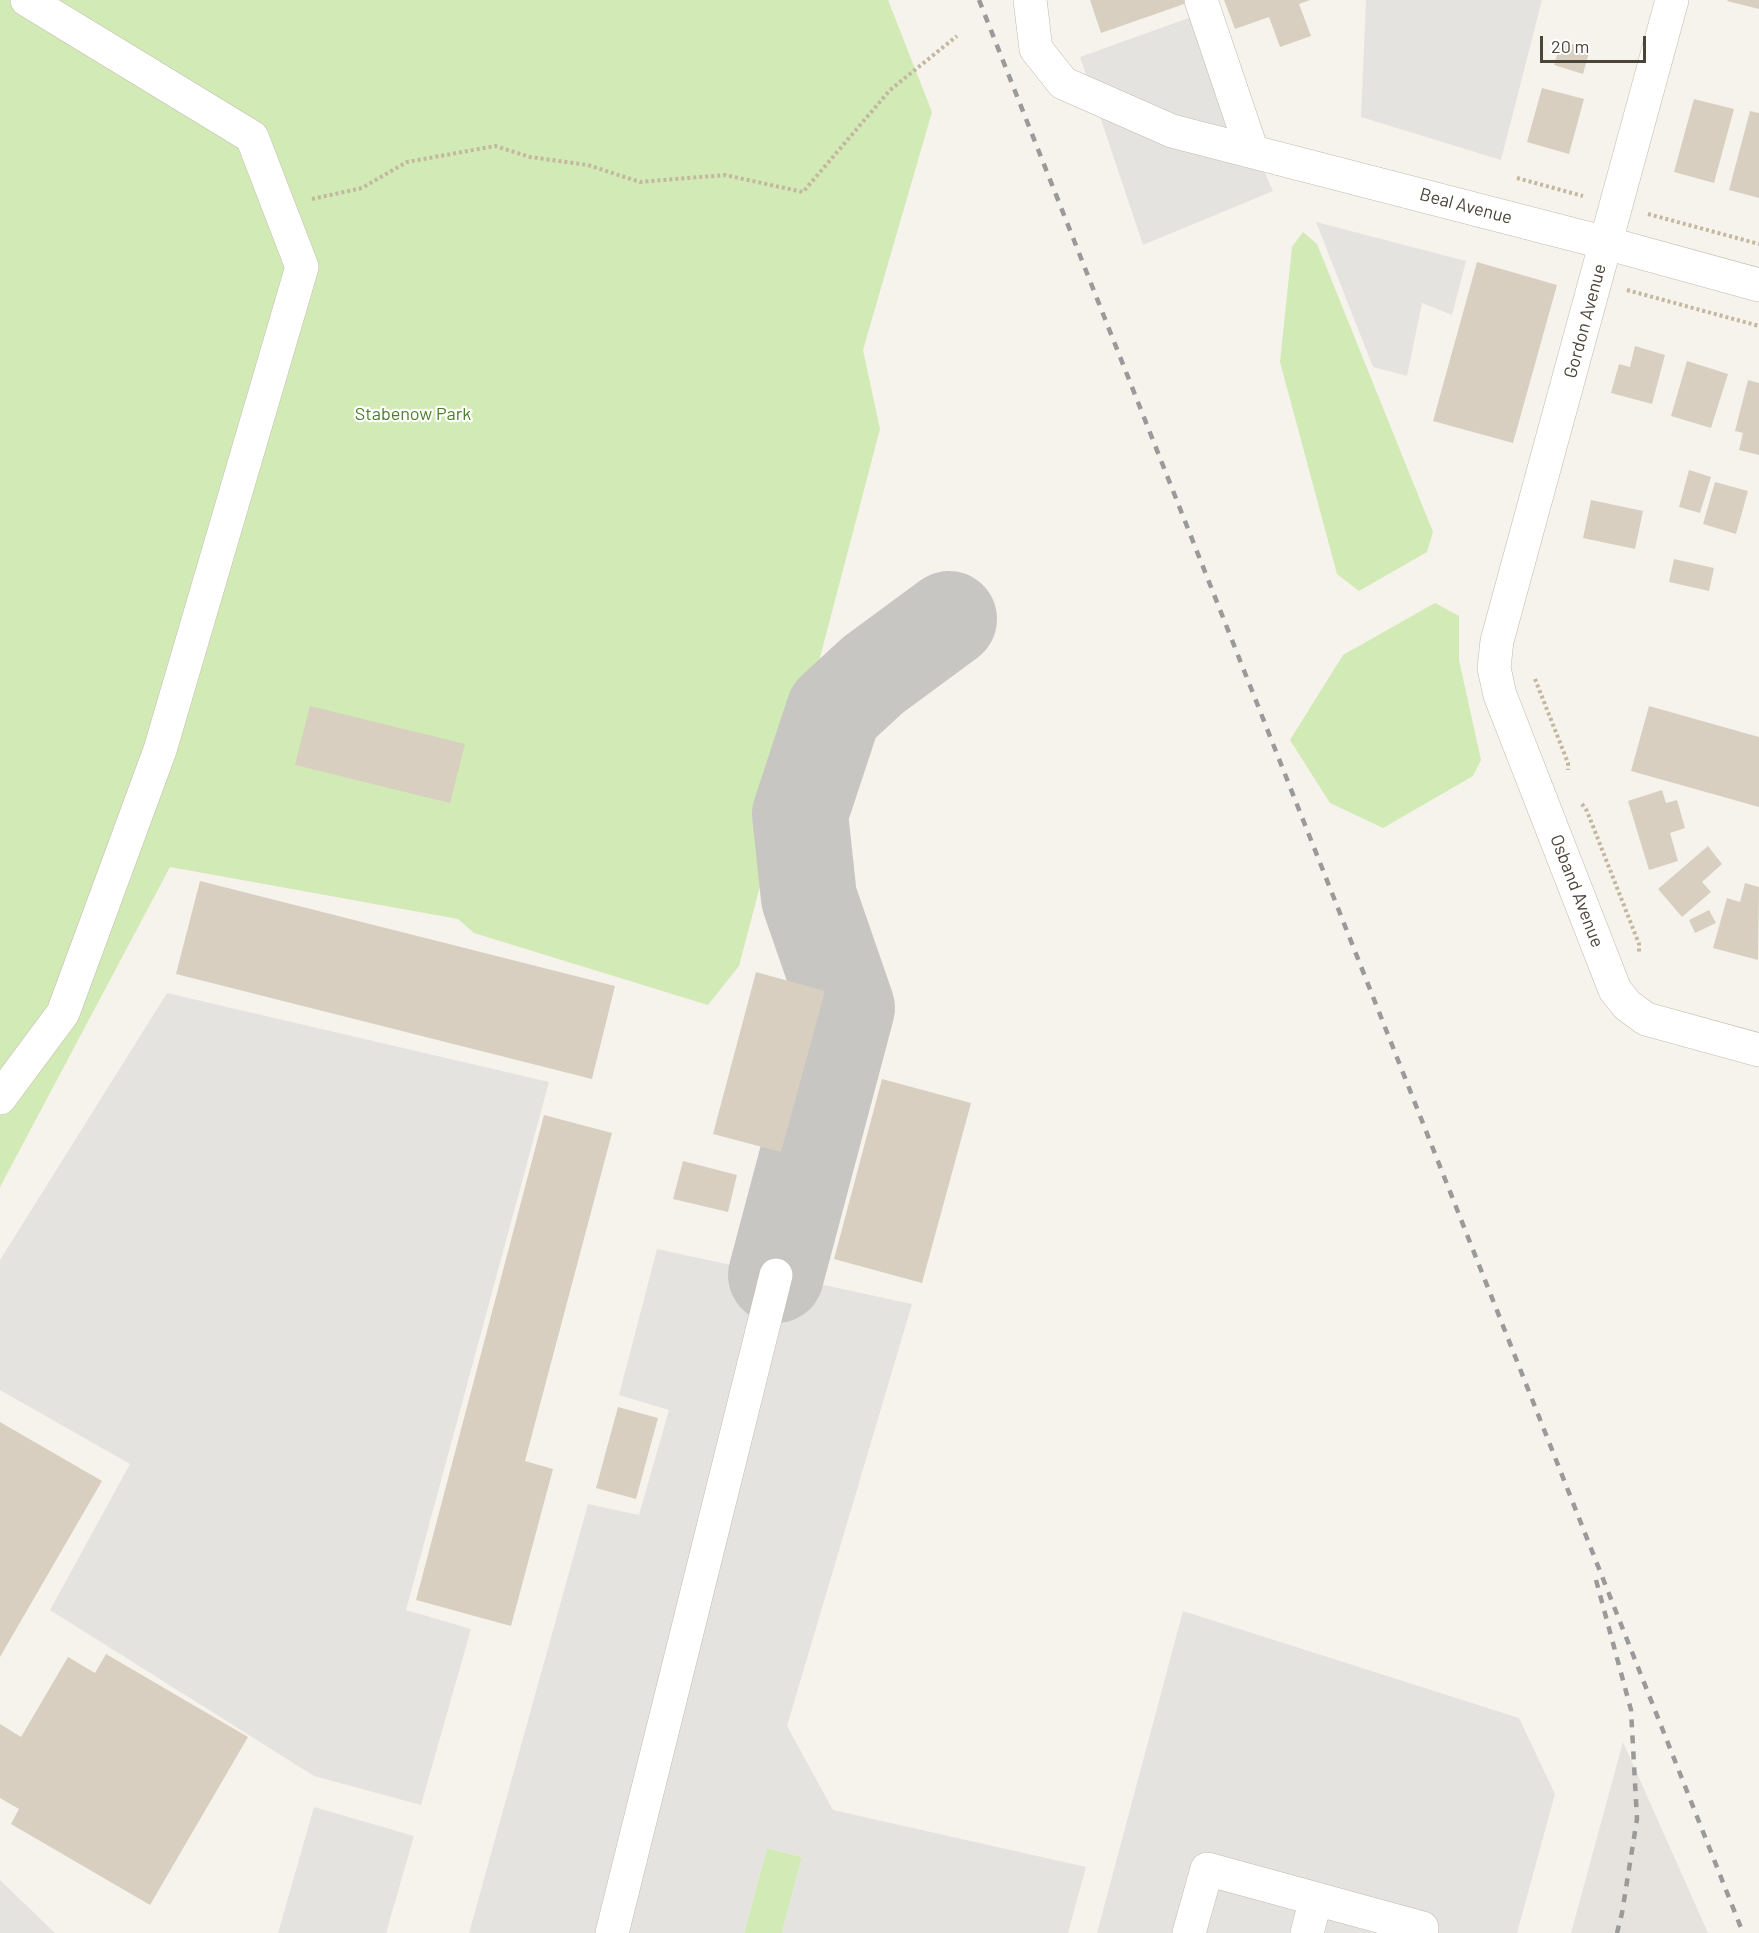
<!DOCTYPE html>
<html>
<head>
<meta charset="utf-8">
<style>
	body { margin:0 }
	#map { position:relative; width:1759px; height:1933px; overflow:hidden; background:#f6f3ec; font-family:Barlow,sans-serif }
	canvas { display:block }
	.scale { position:absolute; left:1540px; top:36px; width:106px; height:27px; box-sizing:border-box; border:3px solid #4b4439; border-top:0; padding-left:8px; font-size:18px; line-height:21px; white-space:nowrap; color:#4b4439; -webkit-text-stroke:4px #fff; paint-order:stroke }
</style>
</head>
<body>
<div id="map">
<canvas width="1759" height="1933"></canvas>
<div class="scale">20 m</div>
</div>
<script>
const c = document.querySelector('canvas').getContext('2d');
c.lineJoin = 'round';
function paint(path, color) {
  c.fillStyle = color;
  c.fill(path, 'evenodd');
}
function toPath(rows) {
  const path = new Path2D();
  for (const r of rows) {
    path.moveTo(r[0], r[1]);
    for (let i = 2; i < r.length; i += 2) path.lineTo(r[i], r[i + 1]);
  }
  return path;
}
function trace(path, color, width, dash) {
  c.strokeStyle = color;
  c.lineWidth = width;
  c.lineCap = dash ? 'butt' : 'round';
  c.setLineDash(dash || []);
  c.stroke(path);
}
function write(font, color, halo, rows, align = 'center') {
  c.font = font + ' Barlow,sans-serif';
  c.lineWidth = 4.5;
  c.setLineDash([]);
  c.textBaseline = 'middle';
  c.strokeStyle = halo;
  c.fillStyle = color;
  for (const [text, x, y, turn = 0] of rows) {
    c.save();
    c.translate(x, y);
    c.rotate((+turn || 0) * Math.PI / 180);
    c.textAlign = isNaN(turn) ? turn : align;
    if (halo) c.strokeText(text, 0, 0);
    c.fillText(text, 0, 0);
    c.restore();
  }
}
const industrial = toPath([
	[1623,1742,1708,1933,1571,1933]
]);
const green = toPath([
	[0,0,888,0,932,112,863,350,880,429,739,966,708,1005,474,933,458,919,170,867,0,1187],
	[1303,232,1317,244,1433,532,1427,552,1359,591,1337,574,1280,362,1292,247],
	[1435,603,1459,616,1459,660,1481,760,1473,776,1383,828,1330,803,1290,740,1343,655],
	[767,1848,802,1857,782,1933,744,1933]
]);
const parking = toPath([
	[1366,0,1542,0,1501,160,1361,117],
	[1194,16,1273,191,1143,245,1080,57],
	[1316,222,1466,261,1452,315,1422,303,1407,376,1373,367],
	[167,993,549,1082,406,1610,471,1629,421,1805,314,1776,50,1610,130,1464,0,1390,0,1260],
	[657,1249,912,1304,787,1726,833,1810,1086,1867,1068,1933,782,1933,802,1857,767,1848,744,1933,469,1933,588,1504,639,1515,669,1410,619,1395],
	[1183,1611,1519,1718,1555,1794,1517,1933,1097,1933],
	[314,1807,414,1836,386,1933,278,1933],
	[0,1880,55,1933,0,1933]
]);
const taxiway = toPath([
	[776,1275,847,1008,809,898,800,814,834,711,873,675,949,619]
]);
const building = toPath([
	[1090,0,1186,0,1187,3,1101,33],
	[1224,0,1310,0,1299,4,1311,36,1280,47,1269,17,1235,29],
	[1728,0,1759,0,1759,9,1727,1],
	[1561,41,1590,49,1583,74,1554,65],
	[1542,88,1584,99,1569,154,1527,142],
	[1694,99,1734,109,1714,183,1674,172],
	[1750,111,1759,113,1759,198,1729,190],
	[1477,262,1557,285,1513,443,1433,421],
	[1635,346,1665,355,1652,404,1611,393,1619,364,1630,367],
	[1687,361,1728,374,1711,428,1671,416],
	[1748,380,1759,383,1759,455,1739,450,1743,433,1735,431],
	[1689,470,1711,477,1700,513,1679,507],
	[1715,482,1748,491,1736,534,1703,524],
	[1591,500,1643,511,1635,549,1583,538],
	[1674,559,1714,568,1709,591,1669,582],
	[310,706,465,744,450,803,295,765],
	[1649,706,1759,737,1759,807,1631,771],
	[1662,790,1666,803,1677,800,1685,828,1670,833,1678,861,1649,870,1628,801],
	[1708,846,1722,864,1702,882,1711,892,1682,917,1658,889],
	[200,881,615,986,592,1079,176,974],
	[1745,883,1759,887,1758,960,1713,948,1727,898,1740,902],
	[1709,910,1716,923,1695,933,1689,920],
	[756,972,825,991,781,1152,713,1134],
	[882,1079,971,1103,922,1283,834,1259],
	[544,1115,612,1133,525,1461,553,1469,511,1626,416,1600],
	[683,1161,737,1175,728,1212,673,1199],
	[618,1407,658,1418,636,1499,596,1488],
	[0,1422,102,1481,0,1657],
	[106,1654,248,1737,150,1905,11,1824,19,1809,0,1798,0,1724,21,1737,68,1657,95,1673]
]);
const path = toPath([
	[1517,178,1583,196],
	[312,199,362,188,407,162,495,146,530,157,588,165,640,182,725,175,803,192,890,90,957,36],
	[1648,214,1759,244],
	[1627,290,1759,326],
	[1535,679,1568,763,1568,770],
	[1582,804,1587,811,1639,944,1639,953]
]);
const minor = toPath([
	[1030,0,1036,49,1063,83,1172,131,1606,243,1759,285],
	[1201,0,1252,151],
	[1672,0,1497,641,1494,668,1500,695,1615,990,1627,1005,1646,1019,1759,1050],
	[0,1098,63,1013,160,750,302,267,252,137,27,0],
	[612,1933,776,1275],
	[1189,1933,1207,1869,1422,1928,1421,1933],
	[1307,1933,1316,1899]
]);
const rail = toPath([
	[979,0,1743,1933],
	[1596,1580,1631,1710,1637,1819,1622,1913,1617,1933]
]);
const streetNames = [
	["Beal Avenue",1466,206,15],
	["Gordon Avenue",1585,321,-75],
	["Osband Avenue",1577,891,69]
];
const parkNames = [
	["Stabenow Park",413,414]
];
paint(industrial, '#e6e2dd');
paint(green, '#d2eab5');
paint(parking, '#e5e3e0');
trace(taxiway, '#c8c6c3', 96);
paint(building, '#d8cfc1');
trace(minor, '#c2bbae', 34);
trace(path, '#c4b79f', 4, [3, 3]);
trace(minor, '#fff', 33);
trace(rail, '#9a9a9a', 4.5, [8, 8]);
write('18px', '#4b4439', '#fff', streetNames);
write('18px', '#4a7f2a', '#fff', parkNames);
</script>
</body>
</html>
